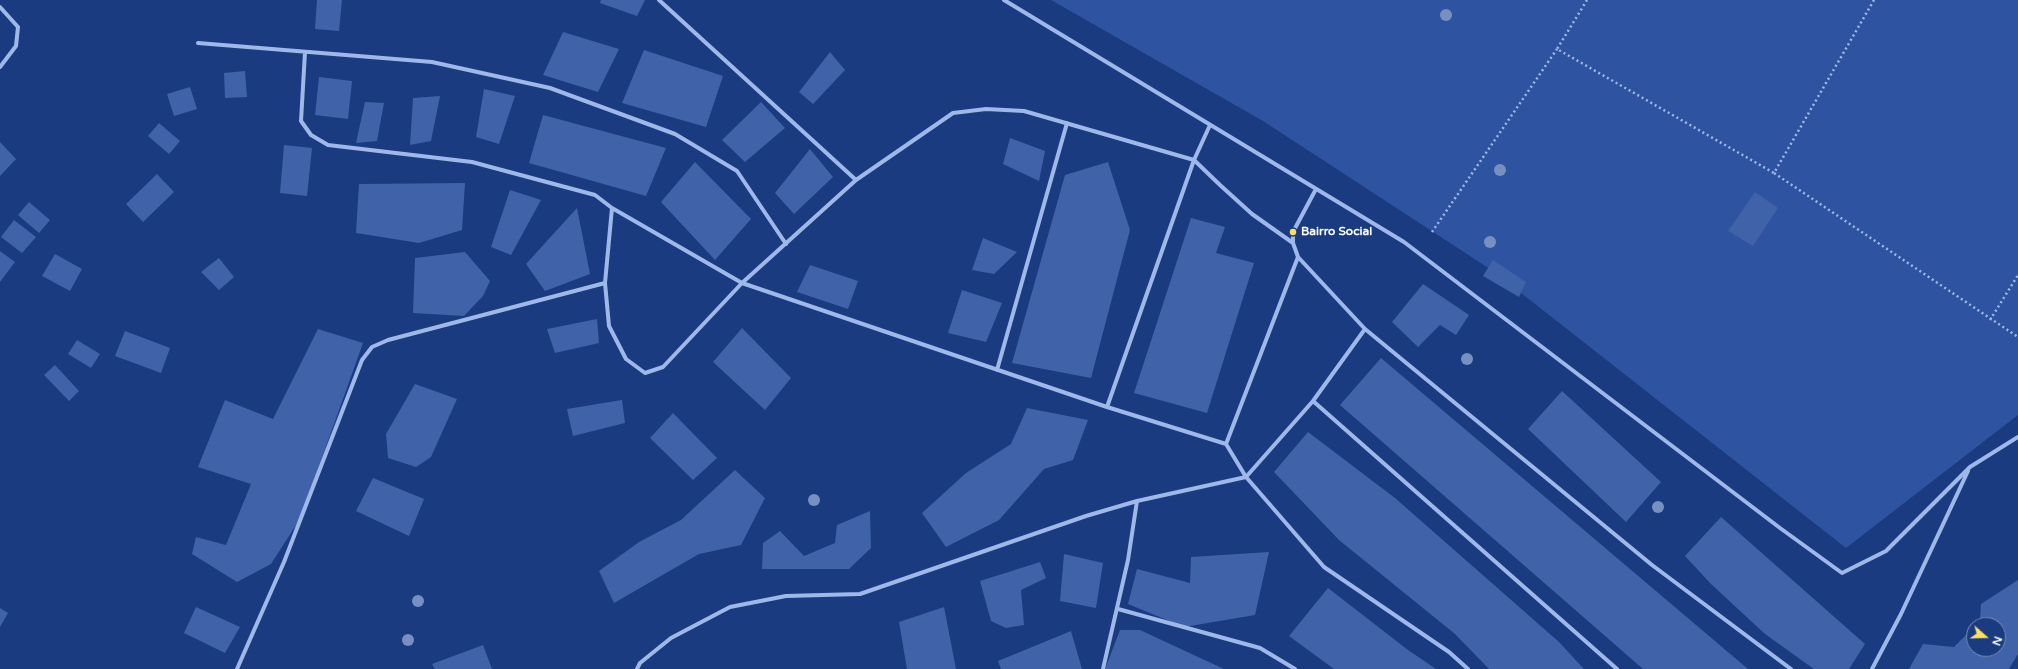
<!DOCTYPE html>
<html>
<head>
<meta charset="utf-8">
<style>
	body { margin:0 }
	#map { position:relative; width:2018px; height:669px; overflow:hidden; background:#1b3b81; font-family:"Varela Round",sans-serif }
	canvas { display:block }
	.north { position:absolute; left:1966px; top:617px; width:40px; height:40px; box-sizing:border-box; background:#1b3b81; border:1px solid #7689b3; border-radius:50%; rotate:110deg; font-size:11px; font-weight:700; line-height:16px; text-align:center; color:#fff }
	.north::after { content:''; display:block; margin:auto; width:14px; height:18px; background:#fbe05c; clip-path:polygon(50% 0,100% 100%,50% 72%,0 100%) }
</style>
</head>
<body>
<div id="map">
<canvas width="2018" height="669"></canvas>
<div class="north">N</div>
</div>
<script>
const c = document.querySelector('canvas').getContext('2d');
c.lineJoin = 'round';
function paint(path, color) {
  c.fillStyle = color;
  c.fill(path, 'evenodd');
}
function toPath(rows) {
  const path = new Path2D();
  for (const r of rows) {
    path.moveTo(r[0], r[1]);
    for (let i = 2; i < r.length; i += 2) path.lineTo(r[i], r[i + 1]);
  }
  return path;
}
function trace(path, color, width, dash) {
  c.strokeStyle = color;
  c.lineWidth = width;
  c.lineCap = dash ? 'butt' : 'round';
  c.setLineDash(dash || []);
  c.stroke(path);
}
function write(font, color, halo, rows, align = 'center') {
  c.font = font + ' "Varela Round",sans-serif';
  c.lineWidth = 3;
  c.setLineDash([]);
  c.textBaseline = 'middle';
  c.strokeStyle = halo;
  c.fillStyle = color;
  for (const [text, x, y, turn = 0] of rows) {
    c.save();
    c.translate(x, y);
    c.rotate((+turn || 0) * Math.PI / 180);
    c.textAlign = isNaN(turn) ? turn : align;
    if (halo) c.strokeText(text, 0, 0);
    c.fillText(text, 0, 0);
    c.restore();
  }
}
const green = toPath([
	[1051,0,2018,0,2018,415,1846,548,1493,271,1263,121]
]);
const building = toPath([
	[317,0,342,0,339,31,315,29],
	[601,0,645,0,637,16,600,3],
	[563,32,619,49,598,92,543,75],
	[644,50,723,76,706,127,622,103],
	[830,52,845,70,813,104,799,92],
	[245,71,247,97,225,98,224,73],
	[319,77,352,81,348,119,315,115],
	[190,87,197,109,174,116,167,94],
	[484,89,515,96,499,144,476,137],
	[440,96,431,141,410,145,413,98],
	[365,102,384,103,377,141,356,143],
	[761,102,785,128,745,162,722,140],
	[543,115,666,148,646,196,529,163],
	[159,123,180,141,169,154,148,136],
	[1010,138,1045,151,1039,181,1003,164],
	[0,142,16,159,0,176],
	[284,145,312,148,307,196,280,193],
	[810,149,833,177,794,214,775,193],
	[695,162,751,219,715,260,661,202],
	[1108,162,1130,230,1091,378,1012,363,1065,175],
	[157,174,174,192,143,222,126,204],
	[465,183,462,230,419,243,356,233,359,184],
	[510,190,541,200,511,255,491,247],
	[1755,192,1778,208,1753,246,1728,231],
	[29,202,50,220,39,233,18,215],
	[577,208,590,274,545,291,526,264],
	[1191,218,1225,227,1216,253,1254,263,1207,413,1134,393],
	[14,220,36,237,22,253,1,237],
	[983,238,1017,252,994,274,972,270],
	[0,251,15,262,0,282],
	[465,252,490,281,483,296,464,316,413,313,415,258],
	[55,254,82,269,70,291,42,276],
	[219,258,234,277,219,290,201,272],
	[1493,260,1526,282,1519,297,1483,276],
	[810,265,858,281,848,309,797,292],
	[1423,284,1469,315,1456,335,1440,325,1418,347,1392,322],
	[962,290,1002,303,986,342,948,333],
	[597,319,599,343,555,353,547,329],
	[742,328,791,378,765,410,713,362],
	[318,329,363,343,300,519,271,564,237,582,192,554,196,537,226,545,251,484,198,467,225,400,273,419],
	[125,331,170,348,161,373,115,356],
	[77,340,100,354,91,368,68,354],
	[1381,358,1748,669,1643,669,1340,405],
	[55,365,79,391,69,401,44,375],
	[415,384,457,399,431,457,416,467,388,458,386,434],
	[1562,391,1661,482,1626,522,1528,429],
	[622,400,625,423,573,436,567,409],
	[1027,408,1088,420,1073,460,1044,469,999,520,946,547,922,513,966,473,1011,444],
	[673,413,717,458,693,480,650,438],
	[1308,432,1395,498,1559,642,1584,669,1489,669,1455,634,1339,540,1274,472],
	[735,470,765,498,741,545,699,554,614,603,599,571,639,542,681,520],
	[373,478,424,499,409,536,356,511],
	[870,511,871,548,849,569,762,569,763,543,780,531,804,556,835,543,837,525],
	[1721,517,1865,644,1849,669,1814,669,1765,634,1711,584,1685,556],
	[1269,552,1255,615,1184,627,1128,604,1137,569,1190,583,1191,557],
	[1064,554,1103,563,1096,608,1060,601],
	[1040,562,1046,578,1021,590,1024,625,1006,628,991,621,980,581],
	[2018,580,2018,654,2009,669,1909,669,1923,644,1954,647,1974,627,1974,649,1998,649,1998,625,1976,625,1980,621,1981,604],
	[1328,588,1408,650,1436,669,1334,669,1289,636],
	[196,607,240,627,225,653,184,633],
	[944,607,956,669,907,669,899,622],
	[0,608,8,613,0,627],
	[1120,630,1140,630,1224,669,1105,669],
	[1071,631,1082,669,1001,669,998,661],
	[483,645,492,669,435,669,432,664]
]);
const path = toPath([
	[1587,0,1557,49,1774,173],
	[1874,0,1774,173,2018,337],
	[1432,232,1557,49],
	[1990,320,2018,275]
]);
const minor = toPath([
	[659,0,856,180],
	[1004,0,1404,242,1780,528,1842,573,1886,551,1970,467,2018,437],
	[0,7,18,27,16,46,0,67],
	[198,43,432,62,550,88,675,134,737,171,786,244],
	[305,52,301,121,311,135,328,145,472,162,595,195,612,208,742,283,856,180,953,113,986,109,1024,111,1194,160,1220,185,1252,214,1293,243],
	[1316,189,1293,232,1293,243,1298,257,1365,329,1652,565,1791,669],
	[612,208,605,283,609,326,626,359,645,373,663,367,742,283,1107,407,1226,444,1246,477,1313,401,1365,329],
	[997,370,1067,123],
	[1313,401,1617,669],
	[1107,407,1194,160,1210,125],
	[1226,444,1298,257],
	[1118,609,1260,648,1295,669],
	[237,669,284,562,362,360,372,347,388,340,605,283],
	[637,669,640,663,671,638,730,607,786,596,860,594,1086,516,1137,501,1246,477,1324,567,1449,652,1468,669],
	[1103,669,1128,560,1137,501],
	[1872,669,1901,614,1968,471]
]);
const trees = [
	[1446,15],
	[1500,170],
	[1490,242],
	[1467,359],
	[814,500],
	[1658,507],
	[418,601],
	[408,640]
];
const markers = [
	[1293,232,4,"#fbe05c"]
];
const poiNames = [
	["Bairro Social",1301,232]
];
paint(green, '#2e53a0');
paint(building, '#3f62a9');
trace(path, '#9fb8ea', 2.5, [2, 3]);
trace(minor, '#9fb8ea', 4);
c.fillStyle = '#7790c2';
for (const [x, y] of trees) {
  c.beginPath();
  c.arc(x, y, 6, 0, 2 * Math.PI);
  c.fill();
}
for (const [x, y, r, color] of markers) {
  const dot = new Path2D();
  dot.arc(x, y, r, 0, 2 * Math.PI);
  c.fillStyle = color;
  c.fill(dot);
  trace(dot, '#1b3b81', 1.5);
}
write('bold 12px', '#fff', '#1b3b81', poiNames, 'left');
</script>
</body>
</html>
